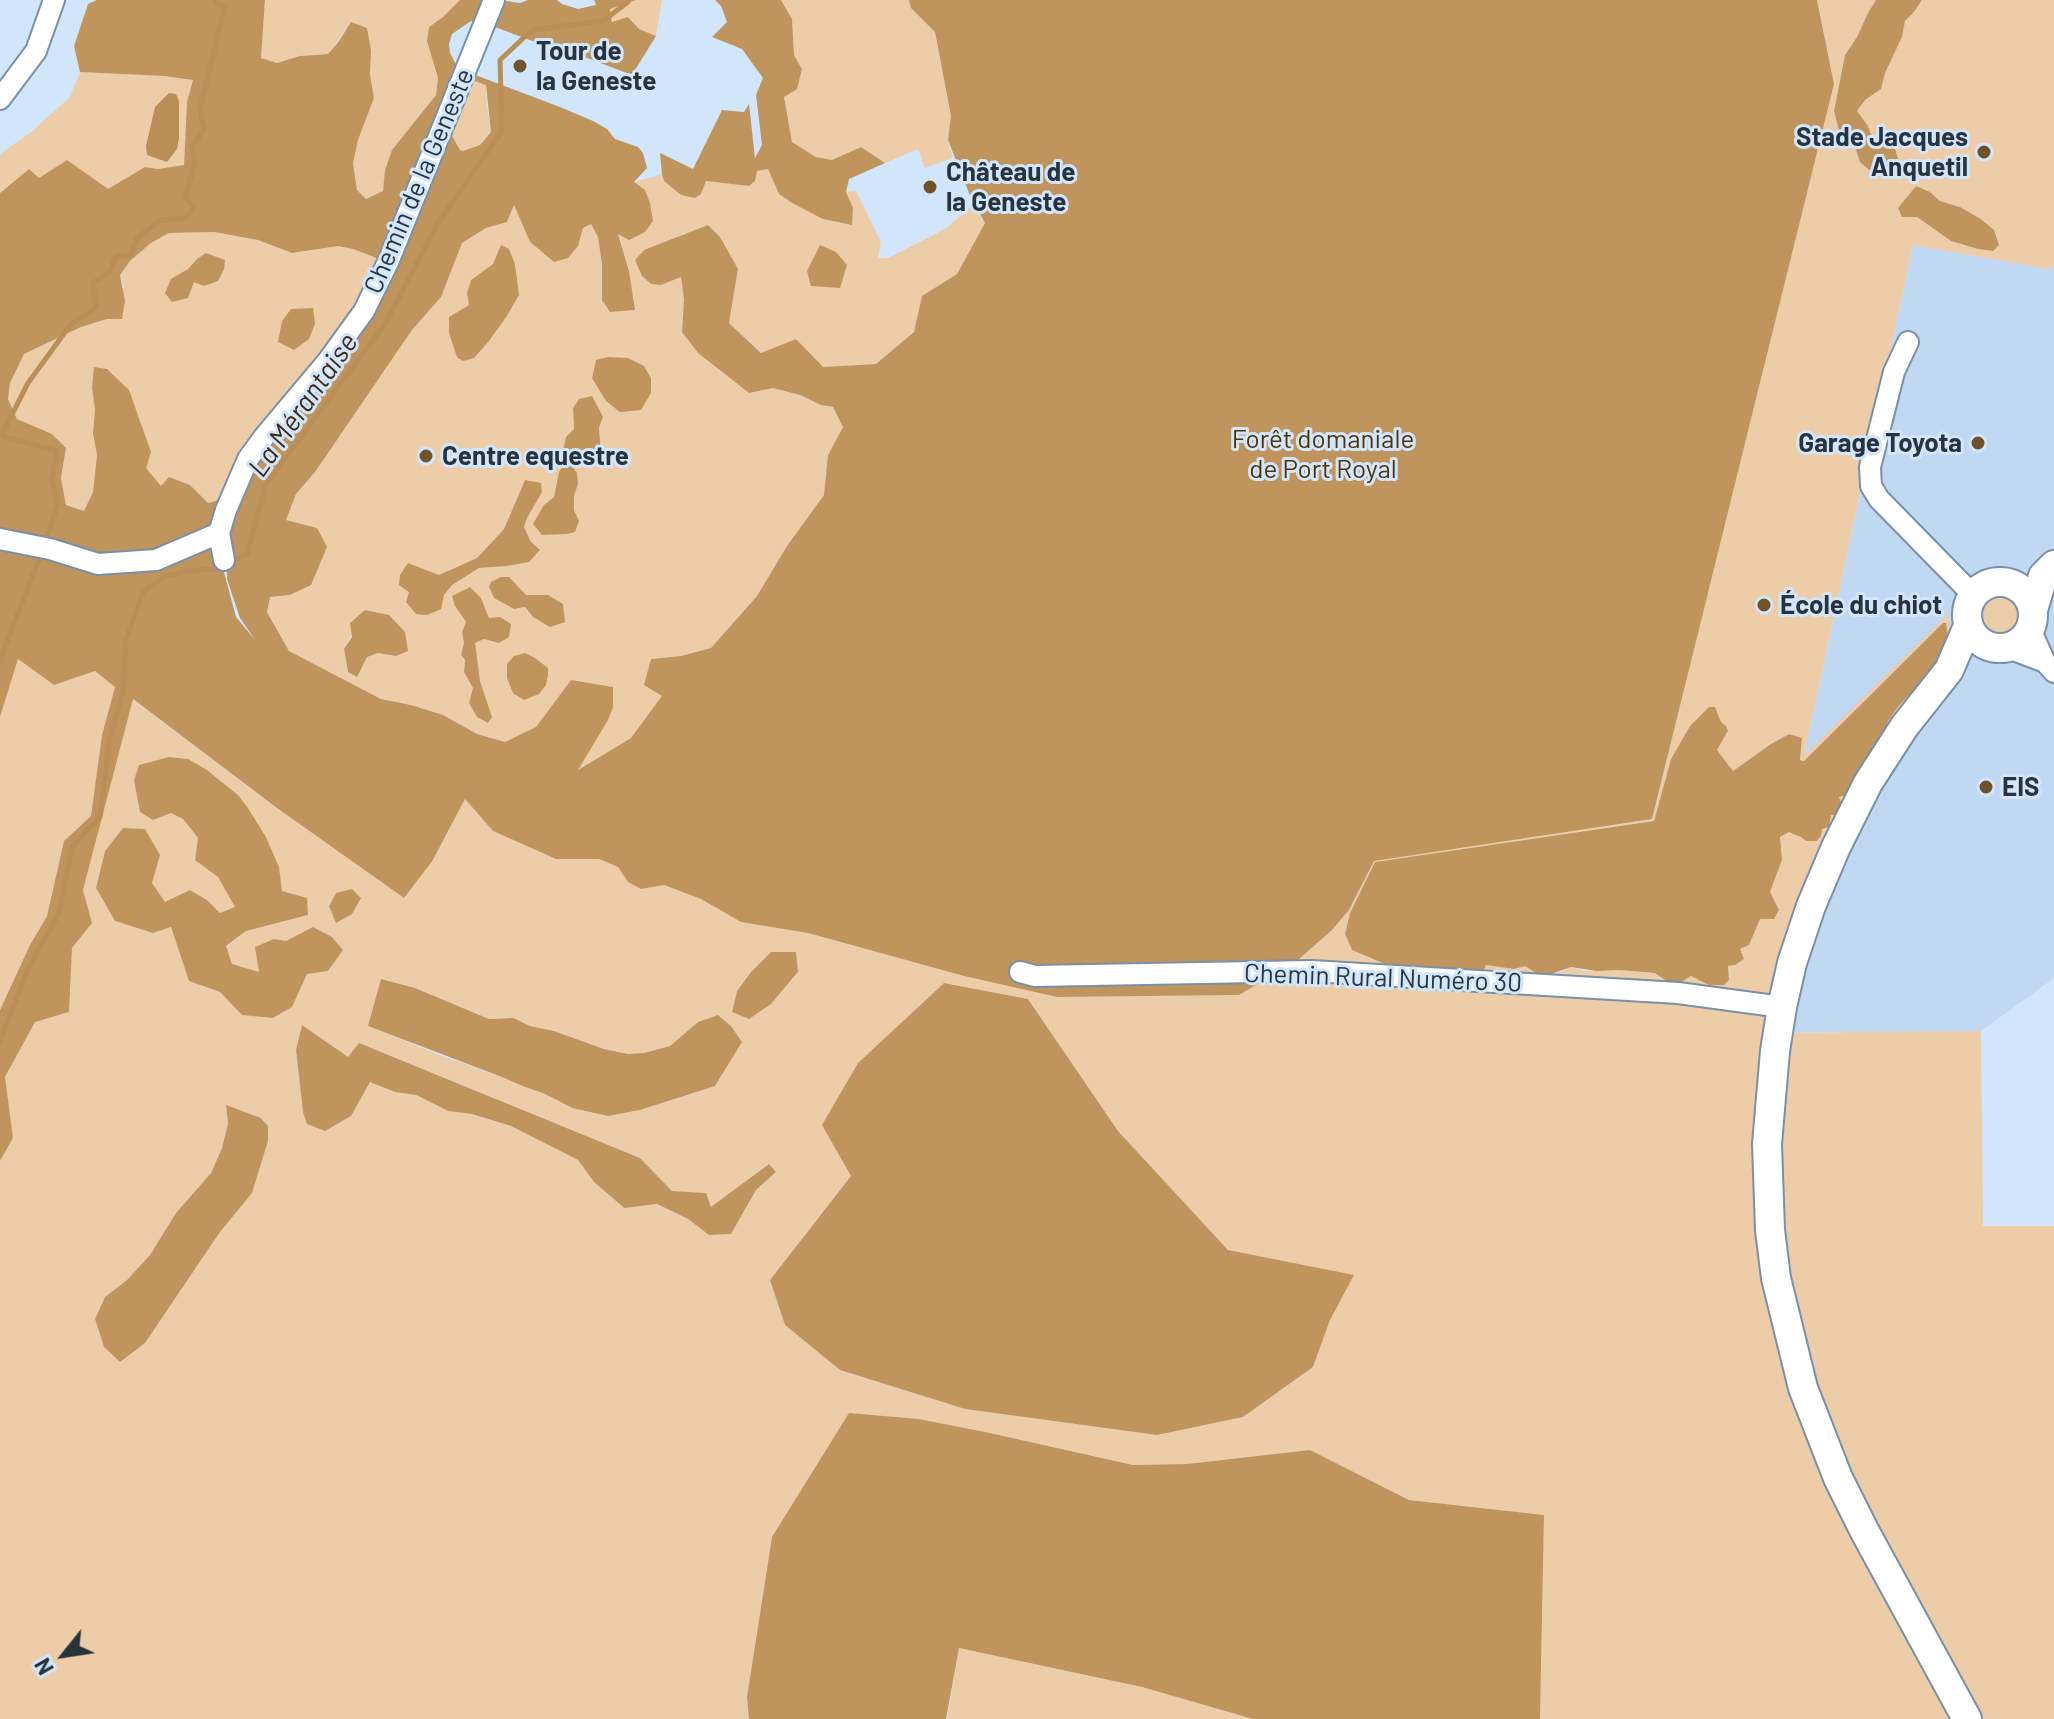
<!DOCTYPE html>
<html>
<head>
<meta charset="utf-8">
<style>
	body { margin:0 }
	#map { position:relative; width:2054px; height:1719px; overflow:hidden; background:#d1e6fb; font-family:Barlow,sans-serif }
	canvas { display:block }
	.north { position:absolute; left:24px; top:1615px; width:80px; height:80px; -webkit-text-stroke:6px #d1e6fb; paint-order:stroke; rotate:240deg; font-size:22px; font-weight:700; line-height:32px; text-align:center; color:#29333e }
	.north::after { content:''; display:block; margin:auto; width:28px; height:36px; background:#29333e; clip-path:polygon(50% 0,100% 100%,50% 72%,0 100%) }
</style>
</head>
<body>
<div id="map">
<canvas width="2054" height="1719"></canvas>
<div class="north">N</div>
</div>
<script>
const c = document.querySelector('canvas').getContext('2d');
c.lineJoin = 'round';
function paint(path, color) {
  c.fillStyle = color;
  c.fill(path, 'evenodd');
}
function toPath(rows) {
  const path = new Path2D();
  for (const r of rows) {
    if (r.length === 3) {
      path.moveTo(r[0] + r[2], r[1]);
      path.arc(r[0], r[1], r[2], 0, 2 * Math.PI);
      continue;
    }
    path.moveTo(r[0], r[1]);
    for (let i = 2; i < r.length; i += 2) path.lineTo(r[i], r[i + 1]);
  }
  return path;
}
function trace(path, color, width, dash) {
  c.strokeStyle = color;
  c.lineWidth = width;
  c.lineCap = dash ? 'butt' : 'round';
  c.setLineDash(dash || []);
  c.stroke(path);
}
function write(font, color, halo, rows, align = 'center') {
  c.font = font + ' Barlow,sans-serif';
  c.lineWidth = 6;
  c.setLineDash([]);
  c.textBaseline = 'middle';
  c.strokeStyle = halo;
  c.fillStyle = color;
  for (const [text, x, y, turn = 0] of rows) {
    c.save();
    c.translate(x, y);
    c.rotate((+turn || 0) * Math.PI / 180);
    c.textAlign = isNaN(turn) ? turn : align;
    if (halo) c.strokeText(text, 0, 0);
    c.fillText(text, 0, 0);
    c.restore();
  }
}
const built = toPath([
	[1913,245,2049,269,2054,265,2054,978,1981,1031,1765,1033,1948,615,1804,757]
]);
const green = toPath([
	[265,0,460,0,443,17,429,27,438,78,436,95,408,130,385,170,383,192,366,199,357,190,353,163,358,140,374,98,370,74,371,51,351,22,328,54,300,56,277,63,261,59],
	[636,0,662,0,656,36,638,29,613,22,609,9],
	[781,0,909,0,911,8,935,32,951,116,948,140,953,158,925,168,918,149,885,163,861,147,832,160,816,157,792,142,784,96,802,69,794,55,792,19],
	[1817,0,1876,0,1868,13,1857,37,1845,55,1834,111,1839,131,1855,147,1860,162,1875,175,1889,178,1900,166,1896,151,1889,139,1872,138,1868,126,1857,111,1865,100,1881,89,1885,73,1902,37,1905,21,1914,12,1922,0,2054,0,2054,265,2049,269,1913,245,1804,756,1948,614,1951,637,1943,664,1866,770,1823,851,1787,948,1766,1033,1981,1031,1983,1226,2054,1226,2054,1719,1540,1719,1544,1515,1409,1500,1310,1450,1187,1464,1133,1465,990,1433,919,1419,850,1413,772,1537,747,1697,749,1719,0,1719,0,1161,13,1138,5,1078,35,1021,69,1012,72,948,92,923,83,890,132,699,277,808,404,898,436,856,465,799,493,831,556,859,599,858,618,867,628,881,641,889,663,885,701,899,741,922,808,933,964,976,1057,997,1239,995,1298,960,1332,930,1349,910,1374,860,1652,819,1834,84],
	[1916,186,1930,192,1940,201,1960,207,1981,219,1994,230,1999,245,1992,251,1978,249,1951,241,1917,217,1902,217,1898,208],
	[1943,623,1946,623,1948,638,1940,661,1898,707,1888,721,1884,738,1858,769,1859,778,1848,786,1850,791,1847,795,1839,797,1843,810,1838,815,1830,815,1829,826,1822,829,1821,836,1817,841,1806,841,1801,837,1789,831,1780,837,1782,860,1770,892,1779,910,1774,919,1760,918,1749,945,1740,949,1743,960,1735,965,1728,966,1729,980,1724,985,1709,985,1691,975,1678,984,1668,982,1655,973,1619,970,1585,971,1571,967,1562,972,1539,975,1525,965,1514,969,1486,965,1474,988,1462,986,1456,972,1449,975,1439,985,1422,981,1415,973,1399,970,1352,950,1345,934,1350,913,1375,862,1654,821,1671,759,1690,726,1709,707,1715,707,1721,722,1726,726,1728,732,1717,750,1733,771,1771,744,1789,734,1802,738,1800,760,1804,761],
	[169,757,188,759,207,770,238,795,248,808,266,837,279,867,282,891,307,898,307,915,246,931,226,947,232,964,259,972,256,947,274,939,286,941,313,927,332,937,343,950,328,971,307,974,292,1007,273,1017,243,1015,220,992,189,981,171,927,153,933,115,921,96,888,105,851,123,828,145,829,160,855,152,883,166,903,190,890,207,900,220,914,236,907,218,877,195,860,198,838,183,819,171,813,153,820,140,811,134,780,139,765],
	[352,890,361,897,352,914,336,922,329,906,336,893],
	[771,952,796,952,798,973,771,1004,749,1019,732,1011,737,991,751,972],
	[381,979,415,988,489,1019,514,1018,530,1026,554,1031,604,1049,628,1054,644,1053,670,1046,698,1022,718,1015,731,1026,742,1042,715,1086,640,1110,608,1116,571,1108,543,1093,525,1087,502,1077,437,1054,369,1026],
	[944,983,1028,999,1118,1131,1228,1250,1353,1275,1330,1320,1313,1367,1243,1417,1157,1435,965,1409,840,1370,785,1325,770,1280,851,1176,823,1125,858,1063],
	[302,1026,349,1058,359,1043,640,1158,672,1191,706,1193,711,1208,768,1164,776,1172,756,1190,731,1234,709,1235,688,1219,656,1204,623,1208,594,1182,578,1160,511,1126,472,1114,448,1111,416,1095,395,1092,370,1082,351,1116,325,1131,307,1124,303,1112,296,1050],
	[226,1106,262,1118,268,1126,268,1141,252,1193,220,1232,145,1343,120,1361,104,1347,95,1319,105,1297,127,1280,150,1255,176,1213,211,1173,222,1148,228,1124],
	[80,72,164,76,193,80,187,102,184,166,158,169,145,167,108,189,67,161,39,178,29,169,0,193,0,154,31,132,70,97],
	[475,81,486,85,487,105,491,132,480,145,463,151,460,150,451,134,468,89],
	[769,169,779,194,792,203,827,220,852,225,853,208,846,192,856,191,881,242,878,258,888,258,945,229,972,206,985,223,957,274,922,296,914,332,876,364,823,367,762,353,729,323,738,269,685,233,667,242,644,250,635,260,642,276,661,285,681,277,684,300,682,332,698,353,749,393,773,388,800,395,821,405,833,407,843,427,828,455,825,495,787,546,757,596,711,648,681,656,651,659,663,696,631,738,576,771,591,746,612,687,571,680,536,727,505,742,477,734,443,715,411,705,381,699,289,651,267,612,270,597,290,595,317,528,286,520,296,494,315,472,412,330,441,297,462,243,486,228,507,222,514,204,530,242,554,262,577,246,583,228,591,224,598,236,602,264,602,300,610,312,634,310,629,271,618,233,634,182,662,174,664,181,681,195,701,194,706,181,749,186,757,171],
	[509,249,515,264,519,295,507,316,489,341,449,317,469,305,471,280,482,273],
	[579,399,599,427,601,454,574,429,573,407],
	[525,480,534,506,527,518,524,527,531,542,529,562,507,566,479,568,452,585,444,595,406,602,409,592,439,575,477,558,504,529],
	[578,484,574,496,574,511,579,521,544,505,554,497],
	[501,577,514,582,519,590,526,595,548,595,533,617,525,607,514,609,494,598,489,587,491,583],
	[481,598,489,618,484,639,475,643,475,652,480,681,492,717,464,672,465,660,461,655,464,643,462,632,466,622,455,606],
	[365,610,389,615,405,632,396,656,378,653,367,657,362,667,348,672,344,649],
	[214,232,258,240,292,253,338,246,353,249,384,261,367,297,227,498,208,503,190,485,161,487,146,468,143,432,139,416,92,388,95,410,93,434,97,455,93,492,84,511,66,505,61,478,66,448,17,419,8,399,10,383,24,354,81,327,107,319,124,287,120,275,130,261,151,243,169,233],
	[1999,615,18],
	[18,659,54,685,95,671,115,687,102,735,91,816,64,841,47,916,30,945,0,1010,0,717],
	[959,1648,1142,1687,1253,1719,947,1719]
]);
const forest = toPath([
	[97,0,265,0,261,58,277,63,300,56,328,54,339,41,351,22,367,28,371,51,370,74,374,98,358,140,353,163,357,190,366,199,383,191,385,170,392,150,436,95,438,78,427,41,429,27,443,17,460,0,490,0,480,23,471,21,452,34,449,44,450,53,460,72,384,261,353,249,338,246,292,253,258,240,214,232,169,233,151,243,130,261,120,275,125,301,122,319,107,319,81,327,24,354,10,383,8,399,17,419,52,434,66,448,61,478,66,505,84,511,93,492,97,455,93,434,95,410,92,388,94,367,107,369,129,390,151,452,146,468,161,486,169,477,190,485,208,503,227,498,214,530,151,555,98,559,0,534,0,193,29,169,39,178,67,160,108,189,145,167,158,169,184,165,187,102,193,80,164,76,80,72,74,46,88,4],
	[499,0,520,3,528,0,557,0,562,4,578,9,596,5,594,0,636,0,610,9,612,22,628,17,639,29,656,36,632,75,561,48,535,42,487,24],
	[715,0,781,0,792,19,794,55,802,69,797,89,784,97,792,142,816,157,832,160,861,147,885,163,849,179,846,192,853,208,852,225,823,219,792,203,779,194,768,169,757,171,755,181,749,186,706,181,701,194,695,198,681,195,664,181,662,174,660,153,693,169,722,110,744,112,749,104,755,158,762,145,756,95,763,78,742,49,712,37,727,22,721,6],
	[909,0,1817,0,1834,84,1652,819,1374,861,1349,910,1332,930,1298,960,1239,995,1057,997,964,976,808,933,741,922,701,899,664,885,641,889,628,882,618,867,599,859,556,859,493,831,465,799,433,860,404,898,277,808,133,699,83,890,92,923,72,948,69,1012,35,1022,5,1077,13,1138,0,1161,0,1010,30,945,47,916,64,841,91,816,102,735,115,687,95,671,54,685,18,659,0,717,0,545,96,569,215,539,236,617,256,641,240,618,227,579,228,538,232,506,260,448,365,317,470,73,560,107,593,121,607,129,615,139,638,147,643,153,647,168,634,182,645,190,650,203,653,221,645,232,629,240,618,234,629,271,635,310,610,312,602,300,602,264,598,237,591,224,583,228,578,246,568,258,554,262,530,242,514,205,507,222,486,228,462,243,441,297,412,330,315,472,296,494,286,520,317,528,327,547,311,585,290,595,270,597,267,612,289,651,381,699,411,705,443,715,477,734,505,742,536,727,571,680,613,687,613,707,608,720,578,770,631,738,662,696,644,685,651,659,681,656,711,648,757,596,787,546,824,495,828,455,843,427,833,407,821,405,800,395,773,388,749,393,698,353,682,332,684,300,681,277,661,285,651,284,642,276,635,260,644,250,708,225,720,237,738,269,729,323,761,353,796,339,823,367,876,364,914,332,922,296,957,274,985,223,971,198,948,140,951,116,935,32,911,8],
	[475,81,486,85,491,132,480,145,463,151,460,150,451,134,468,89],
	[1876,0,1922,0,1914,12,1905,21,1902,37,1885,73,1881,89,1865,100,1857,111,1868,126,1872,138,1889,139,1896,151,1900,167,1889,178,1875,175,1860,162,1855,147,1839,131,1834,111,1845,55,1857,37,1868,13],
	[1916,186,1930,192,1940,201,1960,207,1981,219,1994,230,1999,245,1993,251,1978,249,1951,241,1917,217,1902,217,1898,208],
	[501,245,509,249,515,264,519,295,507,316,489,341,474,358,463,361,457,357,449,333,449,317,469,305,467,293,471,280,493,264],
	[820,245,836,252,847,265,840,288,811,286,807,271],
	[206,253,225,260,224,269,218,281,204,286,194,282,188,298,172,302,165,293,171,279,188,269,197,259],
	[313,308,315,324,309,339,294,350,278,342,282,321,291,309],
	[608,357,628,358,644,366,651,378,651,393,641,410,620,412,606,401,592,378,596,360],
	[592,396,603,417,599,427,601,454,587,466,563,450,566,437,574,429,573,408,579,399],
	[564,464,572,466,577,473,578,484,574,496,574,510,579,521,575,532,567,534,542,535,533,524,544,505,554,497,559,472],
	[525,480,541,483,542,492,527,518,524,527,531,542,540,550,529,562,507,566,479,568,452,585,444,595,441,609,427,615,416,614,406,602,409,592,399,585,400,575,408,563,439,575,477,558,504,529],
	[501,577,509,577,526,595,548,595,563,604,565,622,550,627,533,617,525,607,514,609,494,598,489,587,491,582],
	[470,587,481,598,489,618,500,617,511,624,509,637,499,643,484,639,475,643,480,681,492,717,488,723,477,717,469,703,473,688,464,672,465,660,461,655,464,643,462,632,466,622,455,606,452,596],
	[365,610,389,615,405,632,408,651,396,656,378,653,367,657,357,677,348,672,344,649,352,637,350,623],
	[1943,623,1946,623,1948,638,1940,661,1898,707,1888,721,1884,738,1858,769,1859,777,1849,786,1850,791,1847,795,1839,797,1842,804,1838,815,1831,815,1829,827,1822,829,1821,836,1817,841,1806,841,1801,837,1789,832,1780,837,1782,860,1770,892,1779,910,1774,919,1760,919,1749,945,1740,949,1744,959,1735,965,1728,966,1729,980,1724,985,1709,985,1691,976,1678,984,1668,982,1655,973,1619,970,1597,971,1571,967,1551,974,1539,975,1525,966,1514,969,1486,965,1482,975,1399,970,1352,950,1345,934,1350,913,1375,862,1654,821,1671,759,1690,726,1709,707,1715,707,1721,722,1726,726,1728,731,1717,750,1733,771,1771,744,1789,734,1802,738,1800,760,1804,761],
	[525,653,535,658,548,668,548,675,546,685,539,694,524,700,513,693,507,678,507,664,514,656],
	[169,757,188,759,207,770,238,795,248,808,266,837,279,867,282,891,307,898,308,915,246,931,226,946,232,964,259,972,255,947,274,939,286,941,313,927,332,937,343,950,328,971,307,974,292,1007,273,1018,242,1015,220,992,189,981,171,927,153,933,115,921,96,888,105,851,123,828,145,829,160,855,152,883,165,902,190,890,207,900,220,913,235,907,218,877,195,860,198,838,183,819,171,813,153,820,140,812,134,780,139,765],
	[352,889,361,898,352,914,336,923,329,906,336,893],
	[771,952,796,952,798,972,771,1004,749,1019,732,1012,737,991,751,972],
	[381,979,415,988,489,1019,514,1018,530,1026,554,1031,604,1049,628,1054,644,1053,670,1046,698,1022,718,1015,731,1026,742,1042,715,1086,640,1110,608,1116,572,1108,543,1093,525,1087,502,1077,368,1026],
	[944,983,1028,999,1118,1131,1228,1250,1354,1275,1330,1320,1313,1367,1243,1417,1157,1435,965,1409,840,1370,785,1325,770,1280,851,1176,822,1125,858,1063],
	[302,1025,348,1057,359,1043,640,1158,672,1191,706,1193,711,1207,769,1164,776,1172,756,1190,731,1234,709,1235,688,1219,657,1204,624,1208,594,1182,578,1160,511,1126,472,1114,448,1111,416,1095,395,1092,370,1082,351,1116,325,1131,307,1124,303,1112,296,1050],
	[226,1105,261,1118,268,1126,268,1141,252,1193,220,1232,145,1343,120,1362,104,1347,95,1319,105,1297,127,1280,150,1255,176,1213,211,1173,222,1148,228,1124],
	[849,1413,919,1419,990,1433,1133,1465,1187,1464,1310,1450,1409,1500,1544,1515,1540,1719,1253,1719,1142,1687,959,1648,946,1719,749,1719,747,1697,772,1537]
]);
const water = toPath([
	[169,93,176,94,179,101,179,139,177,149,167,162,147,155,146,146,155,107]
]);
const stream = toPath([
	[45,543,58,504,52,480,57,451,1,436,28,383,71,324,97,307,94,296,94,282,110,272,116,256,131,255,137,238,161,220,186,218,194,207,185,197,195,164,192,147,204,129,200,109,225,6,215,3,216,0],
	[0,663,4,649,42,552],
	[0,1041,28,969,59,913,72,847,100,817,110,738,123,692,126,640,143,592,166,576,188,571,217,569,247,554,266,484,385,324,438,223,502,131,500,60,532,30,603,21,628,2,629,0]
]);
const minor = toPath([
	[0,99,36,51,54,0],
	[1908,342,1894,372,1870,467,1871,486,1879,499,1973,595],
	[0,539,50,549,98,564,156,560,219,533],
	[224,560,219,533,226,510,248,459,264,437,327,362,364,311,389,260,494,0],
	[2030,629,2045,662,2054,672],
	[2008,648,2045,662],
	[1020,972,1035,976,1312,971,1678,993,1782,1007]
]);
const secondary = toPath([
	[2000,615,33],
	[2033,610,2043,576,2054,565],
	[1967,1719,1865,1532,1838,1478,1803,1388,1776,1278,1770,1230,1767,1144,1775,1051,1782,1007,1792,963,1811,906,1836,847,1868,783,1904,727,1949,670,1968,626]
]);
const markers = [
	[520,66,8,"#725228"],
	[1984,152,8,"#725228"],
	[930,187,8,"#725228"],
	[1978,443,8,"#725228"],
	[426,456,8,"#725228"],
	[1764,605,8,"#725228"],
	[1986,787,8,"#725228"]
];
const poiNames = [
	["Tour de",536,51],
	["la Geneste",536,81],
	["Stade Jacques",1968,137,"right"],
	["Anquetil",1968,167,"right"],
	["Château de",946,172],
	["la Geneste",946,202],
	["Garage Toyota",1962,443,"right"],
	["Centre equestre",442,456],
	["École du chiot",1780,605],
	["EIS",2002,787]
];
const streetNames = [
	["Chemin de la Geneste",419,181,-67],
	["Chemin Rural Numéro 30",1383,978,2]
];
const parkNames = [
	["Forêt domaniale",1323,439],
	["de Port Royal",1323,469]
];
const waterNames = [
	["La Mérantaise",303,405,-55]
];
paint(built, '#c0d8f2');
paint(green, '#edcda8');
paint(forest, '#c0945d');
paint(water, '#ba8e57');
trace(stream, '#ba8e57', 5);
trace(minor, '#7890a9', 24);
trace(secondary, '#7890a9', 32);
trace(minor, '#fff', 20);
trace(secondary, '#fff', 28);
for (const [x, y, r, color] of markers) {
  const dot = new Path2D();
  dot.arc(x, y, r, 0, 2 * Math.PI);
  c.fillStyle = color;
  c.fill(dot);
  trace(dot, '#d1e6fb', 3);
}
write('bold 26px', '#29333e', '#d1e6fb', poiNames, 'left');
write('26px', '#29333e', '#d1e6fb', streetNames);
write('26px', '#513305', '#d1e6fb', parkNames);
write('italic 28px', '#3e2b12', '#d1e6fb', waterNames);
</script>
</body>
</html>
